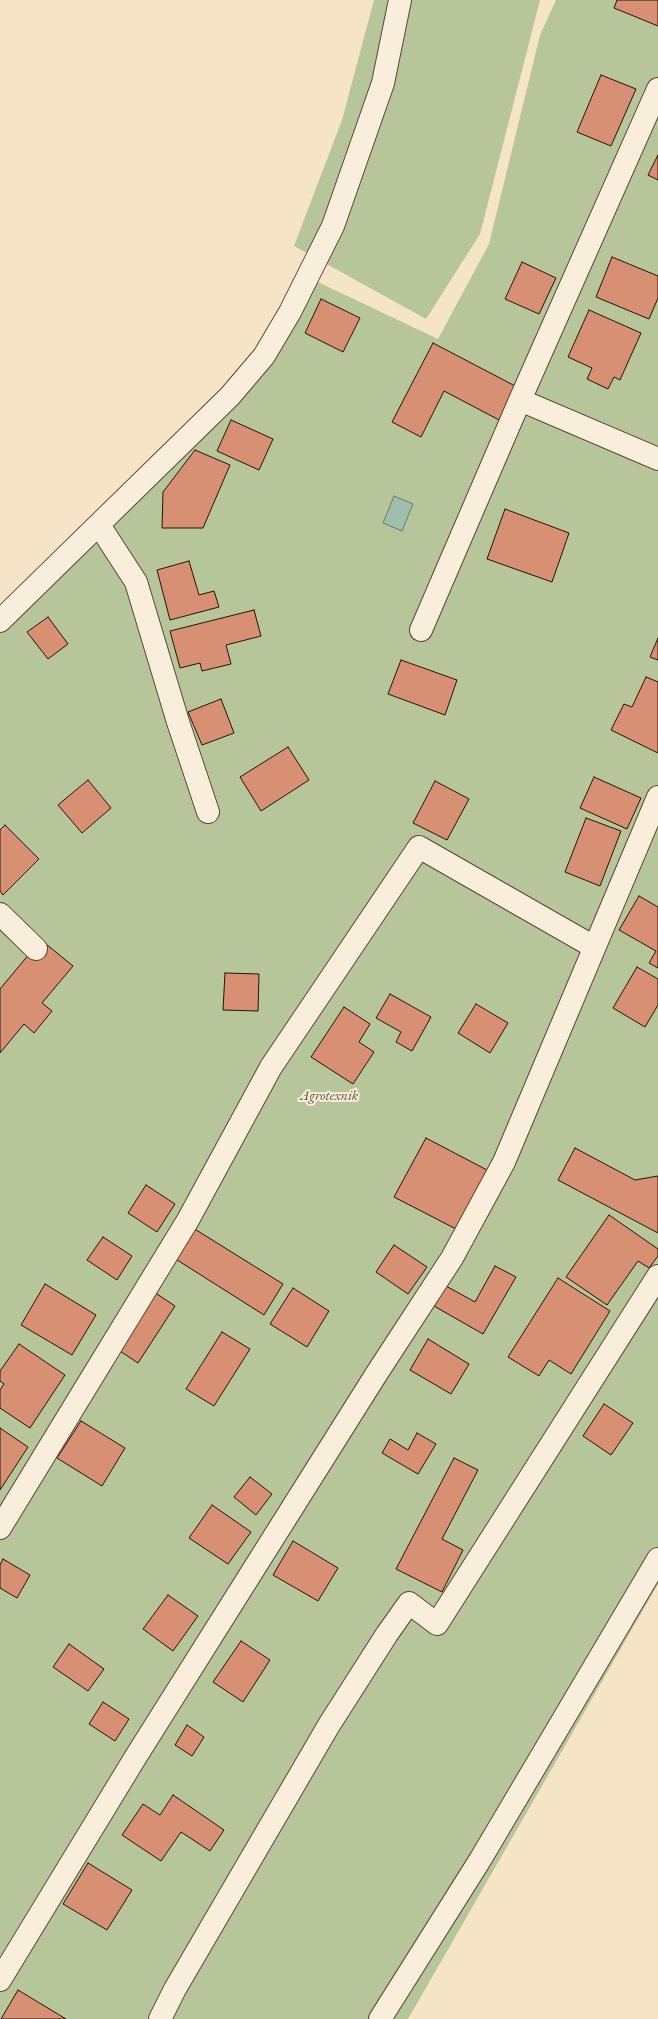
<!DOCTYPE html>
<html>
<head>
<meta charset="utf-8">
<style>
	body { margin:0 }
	canvas { display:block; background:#f6e4c7 }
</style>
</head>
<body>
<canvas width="658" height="2019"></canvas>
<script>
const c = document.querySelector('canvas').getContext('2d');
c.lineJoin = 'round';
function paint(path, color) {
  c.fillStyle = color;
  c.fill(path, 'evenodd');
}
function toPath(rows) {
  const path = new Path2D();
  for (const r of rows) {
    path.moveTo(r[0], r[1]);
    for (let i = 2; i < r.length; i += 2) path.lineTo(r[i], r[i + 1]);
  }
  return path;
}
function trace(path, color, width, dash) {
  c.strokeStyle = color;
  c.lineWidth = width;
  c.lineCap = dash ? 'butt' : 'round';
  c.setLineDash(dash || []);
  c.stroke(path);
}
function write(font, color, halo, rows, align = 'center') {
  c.font = font + ' "EB Garamond",serif';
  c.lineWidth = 4;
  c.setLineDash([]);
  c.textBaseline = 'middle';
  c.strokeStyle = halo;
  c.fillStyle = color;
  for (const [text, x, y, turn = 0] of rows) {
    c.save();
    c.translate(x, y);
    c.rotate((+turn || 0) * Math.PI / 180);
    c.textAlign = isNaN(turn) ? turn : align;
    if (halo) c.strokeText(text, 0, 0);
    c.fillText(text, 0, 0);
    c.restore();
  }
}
const green = toPath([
	[374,0,540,0,480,234,426,319,294,246,342,120],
	[556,0,658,0,658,1584,408,2019,0,2019,0,609,264,356,303,275,438,339,489,244,540,35]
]);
const water = toPath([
	[394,496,413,504,402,531,383,523,394,496]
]);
const building = toPath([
	[617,0,658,0,658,26,614,8,617,0],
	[601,75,636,89,611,146,577,132,601,75],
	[658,155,658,180,648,175,658,155],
	[612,257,658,276,658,298,649,319,596,297,612,257],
	[522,262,556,278,539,314,505,299,522,262],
	[321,299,360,318,343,352,305,333,321,299],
	[589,310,641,333,620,380,614,377,608,389,587,379,592,368,568,357,589,310],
	[433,343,519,388,501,421,444,391,421,437,392,422,433,343],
	[231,420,273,439,259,470,217,451,231,420],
	[195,450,230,465,203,528,162,528,163,492,195,450],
	[505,509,569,533,552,582,487,559,505,509],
	[189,561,199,595,214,591,219,607,170,620,157,570,189,561],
	[254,610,261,636,226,645,231,664,202,671,200,663,180,668,170,631,254,610],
	[48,617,68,644,48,659,27,632,48,617],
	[658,638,658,660,650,657,658,638],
	[401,660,457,680,445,715,388,694,401,660],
	[646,677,658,682,658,753,611,730,624,704,632,707,646,677],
	[221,699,234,733,202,745,188,712,221,699],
	[288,747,309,780,261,811,240,777,288,747],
	[594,777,641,798,627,829,580,808,594,777],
	[88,780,111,808,82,833,58,805,88,780],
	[435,781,469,799,447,840,413,823,435,781],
	[586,818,621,831,600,886,565,872,586,818],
	[5,825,39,859,3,895,0,891,0,830,5,825],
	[639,896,658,907,658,968,649,963,656,951,619,930,639,896],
	[46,944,73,966,42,1003,52,1011,34,1033,24,1024,0,1053,0,989,30,953,35,957,46,944],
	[637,967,658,979,658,1005,645,1027,613,1008,637,967],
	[225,973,259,974,258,1011,223,1010,225,973],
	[390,994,431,1017,412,1051,396,1042,401,1032,376,1018,390,994],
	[476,1004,508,1023,490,1053,458,1033,476,1004],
	[344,1007,370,1024,359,1042,374,1052,353,1084,311,1057,344,1007],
	[426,1138,487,1170,456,1229,394,1197,426,1138],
	[575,1148,635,1180,658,1176,658,1233,558,1180,575,1148],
	[146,1185,175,1204,157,1232,128,1213,146,1185],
	[609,1215,658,1249,658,1256,649,1268,638,1261,607,1305,566,1277,609,1215],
	[193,1228,283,1284,264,1315,174,1258,193,1228],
	[103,1237,132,1256,117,1280,87,1260,103,1237],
	[394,1245,427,1267,408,1294,376,1272,394,1245],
	[495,1266,516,1277,483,1334,434,1306,446,1286,475,1302,495,1266],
	[558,1278,610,1311,571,1374,549,1360,539,1376,508,1357,558,1278],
	[45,1284,96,1315,72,1355,21,1325,45,1284],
	[293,1288,329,1311,307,1347,270,1324,293,1288],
	[154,1292,175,1306,138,1363,117,1349,154,1292],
	[222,1332,250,1349,214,1406,186,1389,222,1332],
	[428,1339,469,1364,451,1394,410,1370,428,1339],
	[19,1344,65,1375,30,1428,0,1408,0,1390,4,1384,0,1381,0,1371,19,1344],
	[604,1404,633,1423,611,1455,583,1436,604,1404],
	[81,1421,125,1448,102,1486,57,1458,81,1421],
	[0,1428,28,1447,0,1490,0,1428],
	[417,1433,436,1444,418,1474,382,1453,390,1439,408,1450,417,1433],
	[454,1458,478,1470,442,1539,463,1550,442,1592,396,1569,454,1458],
	[250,1477,272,1494,256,1515,234,1497,250,1477],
	[212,1505,251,1532,228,1564,189,1538,212,1505],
	[293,1541,338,1568,318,1601,273,1575,293,1541],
	[3,1559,30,1575,17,1598,0,1588,0,1565,3,1559],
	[168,1595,198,1616,173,1651,143,1629,168,1595],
	[241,1641,270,1660,243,1702,213,1682,241,1641],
	[69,1644,104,1669,88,1691,53,1667,69,1644],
	[103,1702,129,1719,115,1741,89,1724,103,1702],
	[187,1725,204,1737,192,1756,175,1745,187,1725],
	[173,1795,224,1830,210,1851,181,1832,161,1861,122,1835,143,1804,160,1815,173,1795],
	[88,1863,132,1890,107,1930,63,1904,88,1863],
	[18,1990,66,2019,1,2019,18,1990]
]);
const minor = toPath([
	[520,400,658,459],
	[99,525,136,582,178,722,208,812],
	[0,621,230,396,264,356,290,312,333,226,383,83,400,0],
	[421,630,520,400,658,89],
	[0,914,36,949],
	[0,1528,188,1220,271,1067,419,847,594,947],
	[0,1980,135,1758,377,1373,452,1258,504,1162,658,797],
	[160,2019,175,1989,329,1725,387,1634,409,1603,437,1624,658,1276],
	[380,2019,480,1860,658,1559]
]);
const parkNames = [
	["Agrotexnik",329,1096]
];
paint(green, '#b7c59a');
paint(water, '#9ebfae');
trace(water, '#707a68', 1);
paint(building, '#d79073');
trace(building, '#2a1300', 1);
trace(minor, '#5d4732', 24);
trace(minor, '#f9eddb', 22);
write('italic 14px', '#5b5136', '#f9eddb', parkNames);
</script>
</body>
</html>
